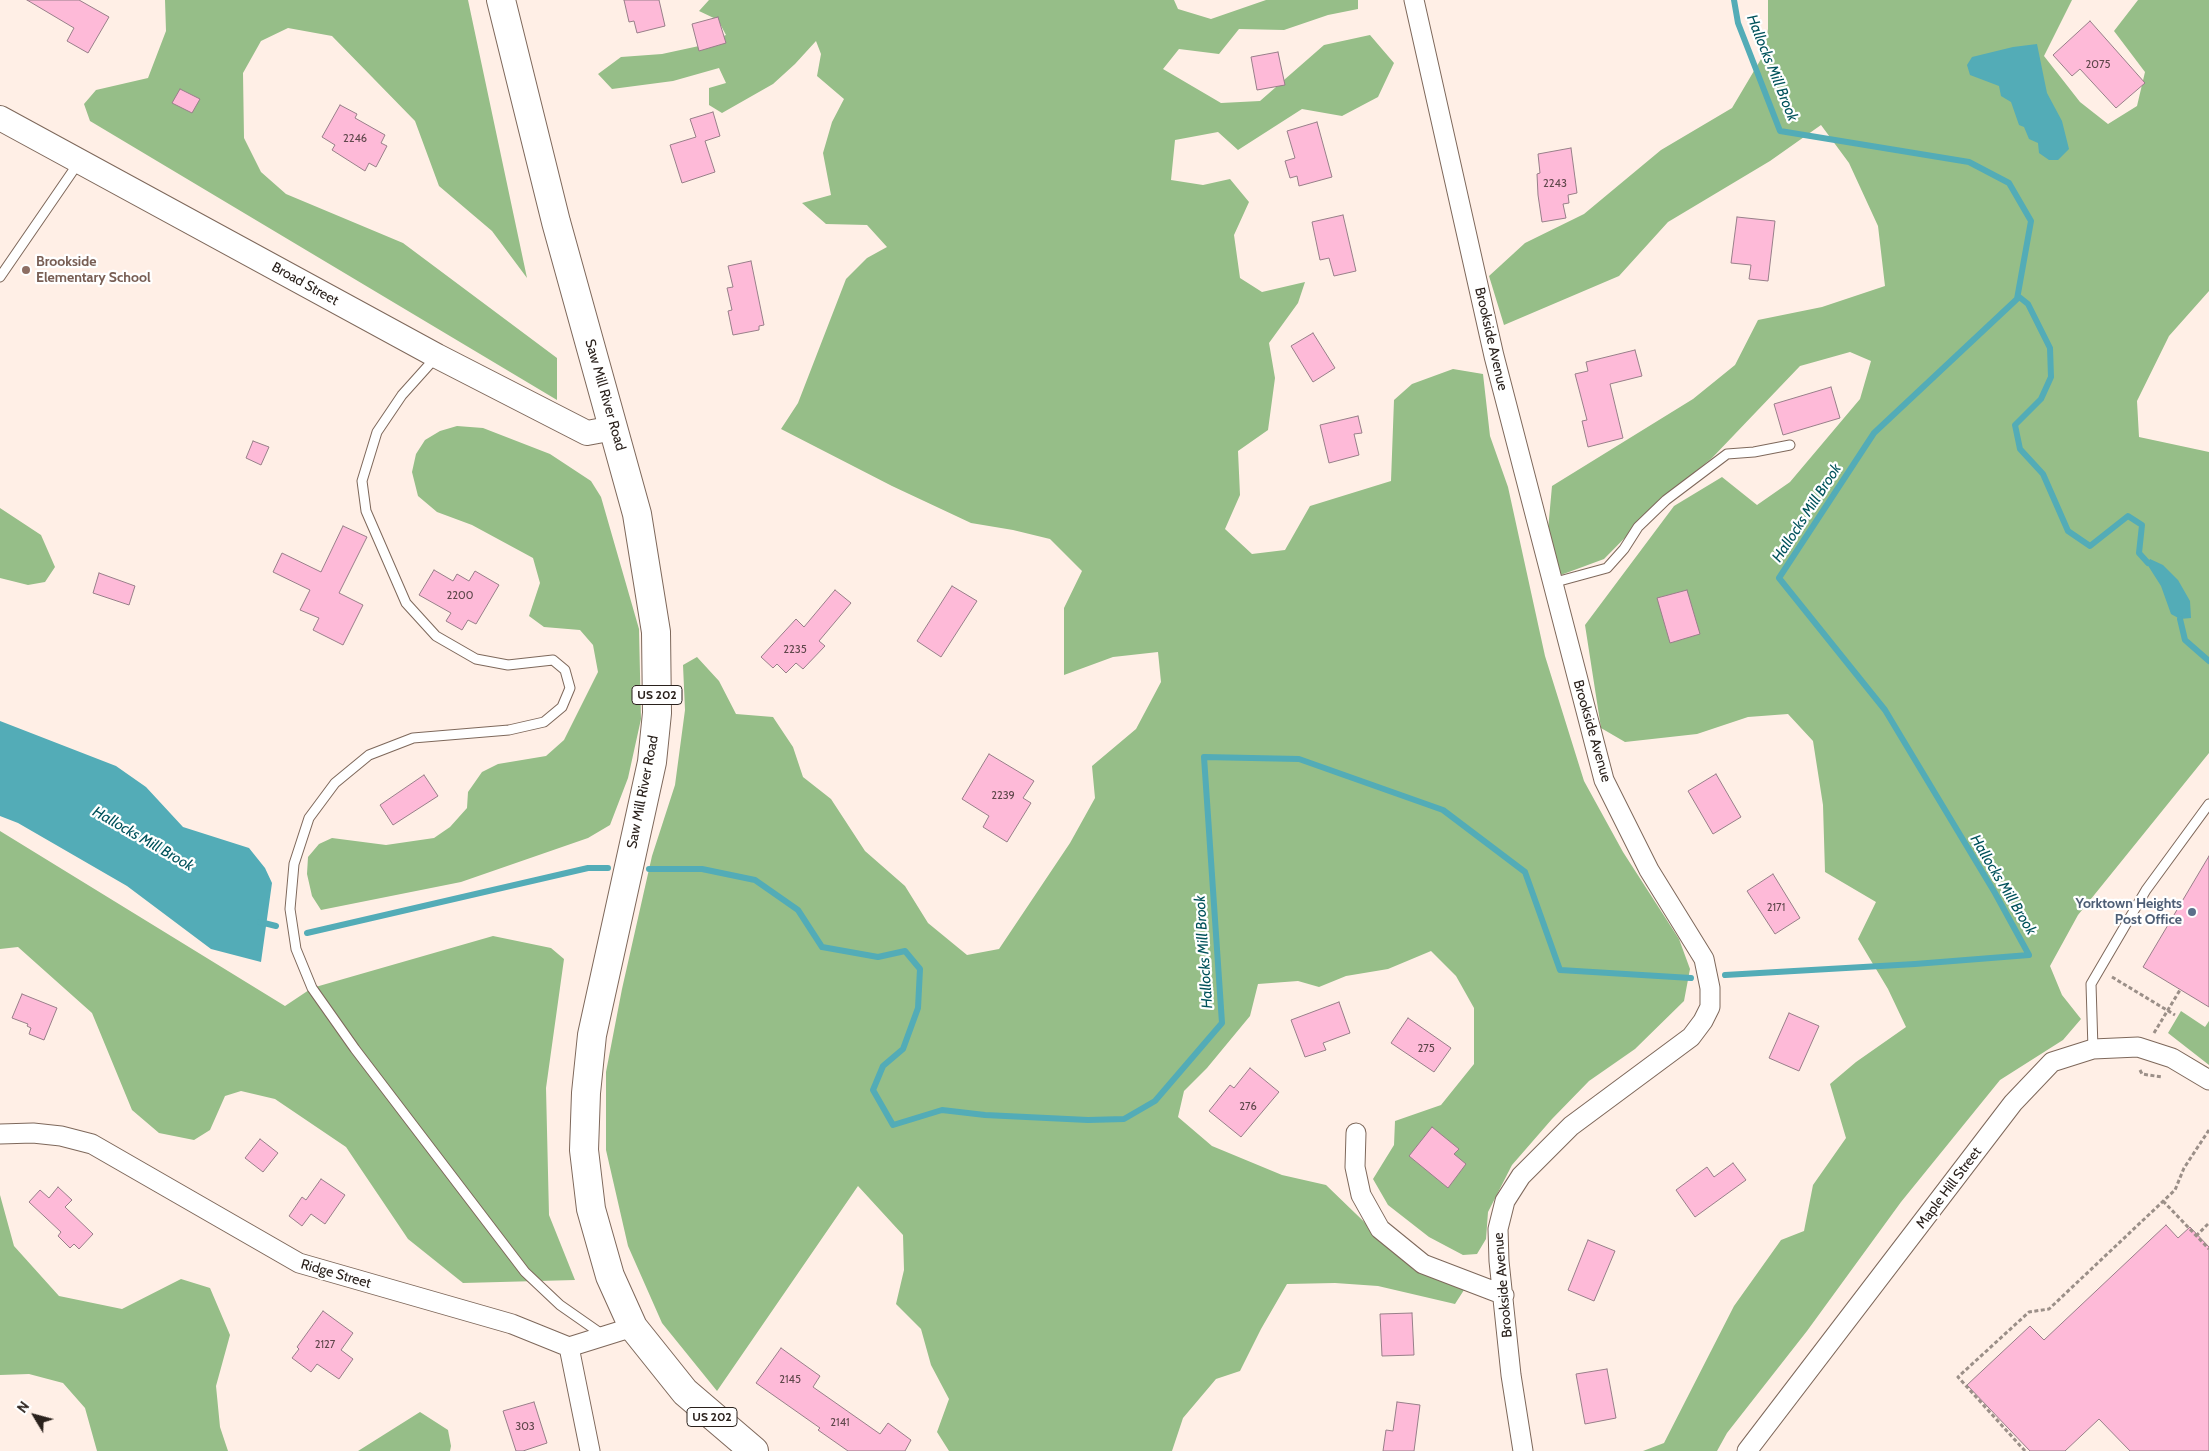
<!DOCTYPE html>
<html>
<head>
<meta charset="utf-8">
<style>
	body { margin:0 }
	#map { position:relative; width:2209px; height:1451px; overflow:hidden; background:#ffefe6; font-family:Cabin,sans-serif }
	canvas { display:block }
	.north { position:absolute; left:10px; top:1391px; width:50px; height:50px; -webkit-text-stroke:4px #fff; paint-order:stroke; rotate:307deg; font-size:14px; font-weight:700; line-height:20px; text-align:center; color:#2a211c }
	.north::after { content:''; display:block; margin:auto; width:18px; height:22px; background:#2a211c; clip-path:polygon(50% 0,100% 100%,50% 72%,0 100%) }
</style>
</head>
<body>
<div id="map">
<canvas width="2209" height="1451"></canvas>
<div class="north">N</div>
</div>
<script>
const c = document.querySelector('canvas').getContext('2d');
c.lineJoin = 'round';
function paint(path, color) {
  c.fillStyle = color;
  c.fill(path, 'evenodd');
}
function toPath(rows) {
  const path = new Path2D();
  for (const r of rows) {
    path.moveTo(r[0], r[1]);
    for (let i = 2; i < r.length; i += 2) path.lineTo(r[i], r[i + 1]);
  }
  return path;
}
function trace(path, color, width, dash) {
  c.strokeStyle = color;
  c.lineWidth = width;
  c.lineCap = dash ? 'butt' : 'round';
  c.setLineDash(dash || []);
  c.stroke(path);
}
function write(font, color, halo, rows, align = 'center') {
  c.font = font + ' Cabin,sans-serif';
  c.lineWidth = 4.5;
  c.setLineDash([]);
  c.textBaseline = 'middle';
  c.strokeStyle = halo;
  c.fillStyle = color;
  for (const [text, x, y, turn = 0] of rows) {
    c.save();
    c.translate(x, y);
    c.rotate((+turn || 0) * Math.PI / 180);
    c.textAlign = isNaN(turn) ? turn : align;
    if (halo) c.strokeText(text, 0, 0);
    c.fillText(text, 0, 0);
    c.restore();
  }
}
const forest = toPath([
	[165,0,468,0,527,278,492,231,439,186,415,121,332,36,288,28,261,41,243,73,244,138,261,172,286,194,403,243,557,358,557,400,90,121,84,104,96,90,148,78,166,31],
	[709,0,1174,0,1178,9,1211,19,1266,0,1358,0,1358,9,1328,15,1284,30,1239,29,1219,54,1179,49,1163,69,1221,103,1260,101,1324,45,1370,35,1394,63,1378,97,1342,116,1302,109,1238,150,1218,132,1175,140,1171,180,1203,185,1230,179,1249,202,1234,235,1240,278,1262,292,1305,282,1298,303,1269,343,1275,378,1268,430,1238,451,1240,495,1225,529,1252,554,1285,550,1310,506,1391,481,1394,400,1412,384,1453,369,1483,374,1490,436,1508,487,1545,656,1584,781,1623,852,1679,939,1690,969,1684,1001,1635,1049,1589,1081,1552,1119,1512,1165,1488,1212,1486,1239,1477,1254,1463,1255,1429,1237,1388,1205,1373,1179,1394,1145,1395,1121,1441,1105,1474,1064,1474,1008,1456,976,1431,951,1388,969,1346,976,1319,987,1298,981,1258,984,1250,1016,1207,1068,1184,1091,1178,1117,1212,1146,1282,1175,1326,1185,1414,1270,1464,1290,1455,1304,1378,1286,1335,1283,1287,1284,1261,1329,1240,1371,1216,1379,1183,1418,1172,1451,949,1451,937,1432,949,1399,931,1365,921,1329,896,1304,904,1270,903,1235,858,1186,717,1391,662,1323,628,1246,606,1150,606,1072,622,989,652,856,675,785,685,710,683,665,697,657,719,681,736,714,773,717,793,747,803,777,831,799,865,851,905,886,928,923,967,955,999,949,1070,843,1095,798,1092,766,1136,729,1161,682,1158,652,1113,657,1064,675,1064,608,1082,571,1050,539,1013,530,971,523,892,486,781,429,798,403,846,279,867,258,887,247,867,225,826,224,802,203,831,195,823,153,832,122,844,99,817,76,821,54,816,41,795,64,773,84,722,113,709,105,709,88,726,83,719,68,673,81,612,89,598,74,621,57,662,54,699,46,726,35,718,20,699,11],
	[1768,0,2072,0,2044,56,2080,102,2108,124,2137,106,2145,72,2114,31,2138,0,2209,0,2209,291,2169,336,2137,401,2139,437,2209,452,2209,753,2078,915,2050,966,2062,995,2081,1019,2063,1040,2000,1080,1901,1202,1807,1331,1727,1433,1717,1451,1643,1451,1664,1443,1734,1306,1781,1240,1804,1231,1813,1185,1846,1138,1830,1084,1856,1062,1906,1027,1888,989,1858,939,1876,902,1825,872,1823,805,1813,741,1788,714,1748,717,1697,734,1625,742,1601,728,1585,625,1674,506,1722,477,1757,505,1790,482,1860,399,1871,361,1850,352,1800,366,1712,458,1667,495,1604,559,1558,576,1548,530,1552,486,1693,399,1735,365,1758,320,1822,307,1885,286,1878,226,1849,163,1821,125,1770,161,1668,222,1619,276,1504,325,1489,276,1525,243,1584,214,1661,150,1732,108,1764,54,1768,29],
	[457,426,483,428,550,454,591,481,601,497,639,629,641,719,628,778,610,825,588,838,461,882,321,910,312,896,307,874,308,857,319,844,332,838,386,845,434,838,450,827,467,808,468,792,482,772,498,764,546,756,564,740,598,672,593,645,580,630,544,627,529,616,540,583,533,558,472,525,437,512,418,496,412,472,416,454,425,440,440,431],
	[0,508,41,535,55,567,45,582,28,585,0,578],
	[0,831,285,1006,312,988,493,936,551,948,564,959,546,1088,549,1215,575,1280,463,1283,408,1239,346,1147,275,1099,241,1091,225,1096,210,1130,194,1140,159,1133,132,1110,92,1013,18,947,0,949],
	[2181,1011,2205,1027,2209,1021,2209,1065,2168,1033],
	[0,1195,14,1246,59,1296,122,1309,181,1279,210,1288,230,1335,216,1386,220,1427,228,1451,97,1451,85,1408,63,1383,29,1374,0,1375],
	[420,1412,448,1430,451,1446,450,1451,358,1451]
]);
const water = toPath([
	[2037,44,2047,93,2062,121,2069,149,2058,160,2049,160,2039,153,2038,143,2029,139,2024,127,2019,125,2011,102,2001,96,1999,86,1970,75,1967,65,1972,57,2013,47],
	[2150,559,2163,565,2178,580,2190,601,2191,618,2180,619,2171,614,2161,586,2147,564],
	[0,721,116,766,146,787,183,827,249,848,265,868,272,883,261,962,211,949,127,886,18,823,0,816]
]);
const stream = toPath([
	[2018,296,2028,304,2050,348,2051,377,2041,399,2015,425,2020,449,2043,474,2068,531,2090,546,2128,516,2142,525,2139,553,2148,563],
	[2180,619,2185,640,2209,661],
	[649,869,702,869,755,880,798,910,822,947,878,957,905,951,920,969,918,1008,903,1049,883,1066,873,1090,893,1125,942,1110,985,1115,1088,1120,1124,1119,1155,1101,1222,1023,1204,757,1299,759,1443,810,1525,872,1560,970,1691,978],
	[260,922,276,926],
	[307,933,588,868,608,868],
	[1725,975,1915,964,2029,955,1995,893,1885,710,1779,578,1874,433,2017,299,2031,221,2009,183,1969,162,1780,131,1738,23,1734,0]
]);
const building = toPath([
	[27,0,79,0,109,17,88,53,67,41,74,28,27,0],
	[624,0,659,0,665,26,637,33,634,21,629,22,624,0],
	[718,17,726,43,699,51,692,24,718,17],
	[2090,21,2145,83,2116,108,2080,69,2072,76,2053,55,2090,21],
	[1278,52,1285,85,1257,90,1251,57,1278,52],
	[180,89,200,99,192,113,172,103,180,89],
	[340,105,357,114,355,118,385,135,381,143,387,146,376,167,369,163,365,171,332,150,335,145,322,137,340,105],
	[713,112,720,136,705,141,715,172,682,183,670,145,696,137,690,119,713,112],
	[1317,122,1332,177,1299,186,1297,176,1290,178,1285,161,1295,158,1287,131,1317,122],
	[1571,148,1577,193,1568,195,1569,203,1563,204,1566,218,1542,222,1538,195,1537,174,1540,173,1538,154,1571,148],
	[1343,215,1356,271,1334,276,1329,258,1320,260,1312,222,1343,215],
	[1737,217,1775,221,1768,281,1749,279,1751,265,1731,263,1737,217],
	[751,261,764,325,759,326,759,330,733,335,728,311,732,310,727,288,733,287,728,266,751,261],
	[1313,333,1335,368,1313,382,1291,346,1313,333],
	[1635,350,1642,376,1610,384,1623,438,1588,447,1582,421,1587,420,1575,374,1588,371,1586,362,1635,350],
	[1831,387,1840,418,1783,435,1774,404,1831,387],
	[1358,416,1362,433,1354,434,1359,455,1329,463,1320,425,1358,416],
	[253,441,269,447,261,465,246,458,253,441],
	[343,526,367,537,339,593,363,605,343,645,313,630,319,618,300,610,310,590,273,572,282,553,321,572,343,526],
	[434,570,453,581,457,574,469,581,475,571,499,585,476,624,468,620,462,630,446,621,451,613,419,595,434,570],
	[99,573,135,586,129,605,93,593,99,573],
	[952,586,977,601,941,657,917,641,952,586],
	[835,590,851,603,819,641,825,646,803,669,796,663,786,673,777,664,773,668,761,657,796,619,804,627,835,590],
	[1687,590,1700,634,1670,643,1657,598,1687,590],
	[989,754,1034,781,1023,798,1031,803,1007,842,983,827,989,816,962,799,989,754],
	[1716,774,1741,817,1713,834,1688,791,1716,774],
	[424,775,438,796,393,825,380,805,424,775],
	[2209,856,2209,1007,2143,967,2209,856],
	[1773,874,1800,918,1775,934,1747,891,1773,874],
	[22,994,57,1008,44,1040,29,1034,31,1028,27,1026,28,1024,12,1018,22,994],
	[1339,1002,1350,1033,1323,1043,1326,1050,1305,1057,1291,1020,1339,1002],
	[1789,1013,1819,1026,1799,1071,1769,1058,1789,1013],
	[1408,1018,1451,1048,1434,1072,1391,1043,1408,1018],
	[1250,1068,1279,1092,1241,1137,1209,1111,1230,1085,1234,1088,1250,1068],
	[1432,1127,1459,1149,1454,1154,1466,1164,1448,1188,1409,1156,1432,1127],
	[260,1139,278,1153,263,1172,245,1158,260,1139],
	[1733,1163,1746,1180,1695,1217,1676,1190,1707,1167,1714,1177,1733,1163],
	[321,1179,345,1195,325,1224,311,1214,302,1226,289,1216,302,1197,306,1200,321,1179],
	[58,1187,72,1200,65,1207,93,1234,79,1249,74,1244,70,1248,58,1236,61,1232,29,1202,40,1190,49,1198,58,1187],
	[2166,1225,2178,1238,2190,1227,2209,1247,2209,1451,2130,1451,2099,1419,2065,1451,2030,1451,1967,1385,2030,1326,2044,1340,2166,1225],
	[1588,1240,1615,1251,1594,1301,1568,1290,1588,1240],
	[323,1311,353,1333,341,1350,353,1359,339,1379,317,1364,311,1372,292,1358,299,1349,297,1347,323,1311],
	[1412,1313,1414,1355,1382,1356,1380,1314,1412,1313],
	[781,1348,820,1376,813,1387,880,1434,888,1423,911,1440,905,1451,848,1451,818,1430,820,1428,756,1383,781,1348],
	[1607,1369,1616,1418,1585,1424,1576,1374,1607,1369],
	[534,1402,547,1443,523,1451,516,1451,503,1411,534,1402],
	[1397,1402,1420,1405,1414,1451,1383,1451,1386,1430,1393,1431,1397,1402]
]);
const path = toPath([
	[2112,977,2175,1015],
	[2154,1033,2180,990],
	[2140,1070,2142,1074,2162,1077],
	[2163,1201,2209,1249],
	[2196,1236,2209,1223],
	[2025,1451,1958,1377,2029,1312,2049,1309,2175,1190,2184,1168,2209,1130]
]);
const service = toPath([
	[0,277,79,162],
	[437,356,402,395,377,432,362,481,366,511,406,603,436,636,476,659,508,665,553,660,565,670,570,688,562,707,544,722,509,730,413,738,369,755,335,783,309,818,294,864,290,909,296,949,312,988,355,1049,525,1272,560,1305,603,1335],
	[1552,583,1607,568,1624,549,1638,527,1666,500,1727,454,1754,452,1790,445],
	[2093,1049,2091,984,2146,890,2209,804]
]);
const minor = toPath([
	[1414,0,1494,356,1604,780,1649,870,1704,959,1710,988,1710,1007,1703,1021,1691,1037,1571,1126,1521,1176,1505,1201,1498,1229,1499,1261,1511,1375,1523,1451],
	[1356,1133,1355,1167,1361,1195,1380,1229,1423,1264,1504,1295],
	[0,1134,33,1133,61,1136,92,1144,299,1263,512,1324,569,1347,633,1327],
	[569,1347,590,1451],
	[1747,1451,2013,1103,2052,1062,2093,1049,2138,1047,2172,1058,2209,1080]
]);
const tertiary = toPath([
	[0,118,437,356,587,433,614,428]
]);
const trunk = toPath([
	[501,0,556,222,637,514,656,632,657,713,652,762,592,1035,586,1093,584,1150,591,1209,610,1276,633,1327,685,1392,754,1451]
]);
const markers = [
	[26,270,5,"#8d6e63"],
	[2192,912,5,"#5c6f8a"]
];
const numberNames = [
	["2075",2098,65],
	["2246",355,139],
	["2243",1555,184],
	["2200",460,596],
	["2235",795,650],
	["2239",1003,796],
	["2171",1776,908],
	["275",1426,1049],
	["276",1248,1107],
	["2127",325,1345],
	["2145",790,1380],
	["2141",840,1423],
	["303",525,1427]
];
const shields = [
	[657,695,50],
	[712,1417,50]
];
const shieldNames = [
	["US 202",657,695],
	["US 202",712,1417]
];
const educationNames = [
	["Brookside",36,262],
	["Elementary School",36,278]
];
const streetNames = [
	["Broad Street",305,284,29],
	["Brookside Avenue",1491,339,77],
	["Saw Mill River Road",605,395,74],
	["Brookside Avenue",1592,731,74],
	["Saw Mill River Road",643,792,-79],
	["Maple Hill Street",1949,1188,-53],
	["Ridge Street",336,1274,16],
	["Brookside Avenue",1503,1285,-95]
];
const serviceNames = [
	["Yorktown Heights",2182,904],
	["Post Office",2182,920]
];
const waterNames = [
	["Hallocks Mill Brook",1772,68,68],
	["Hallocks Mill Brook",1807,513,-57],
	["Hallocks Mill Brook",143,839,30],
	["Hallocks Mill Brook",2003,885,59],
	["Hallocks Mill Brook",1204,952,-94]
];
paint(forest, '#96be88');
paint(water, '#53acb7');
trace(stream, '#53acb7', 6);
paint(building, '#febad8');
trace(building, '#987f89', 1);
trace(service, '#7e685b', 11);
trace(minor, '#7e685b', 21);
trace(tertiary, '#7e685b', 26);
trace(trunk, '#7e685b', 30);
trace(path, '#9b8f88', 3, [4, 2.5]);
trace(service, '#fff', 9);
trace(minor, '#fff', 19);
trace(tertiary, '#fff', 24);
trace(trunk, '#fff', 28);
for (const [x, y, r, color] of markers) {
  const dot = new Path2D();
  dot.arc(x, y, r, 0, 2 * Math.PI);
  c.fillStyle = color;
  c.fill(dot);
  trace(dot, '#fff', 2);
}
write('11px', '#5f474b', null, numberNames);
for (const [x, y, w] of shields) {
  const box = new Path2D();
  box.roundRect(x - w / 2, y - 9.5, w, 19, 4);
  c.fillStyle = '#fff';
  c.fill(box);
  trace(box, '#2a211c', 1);
}
write('bold 12px', '#2a211c', null, shieldNames);
write('bold 14px', '#785e54', '#fff', educationNames, 'left');
write('14px', '#2a211c', '#fff', streetNames);
write('bold 14px', '#4e5e75', '#fff', serviceNames, 'right');
write('italic 15px', '#00525b', '#fff', waterNames);
</script>
</body>
</html>
